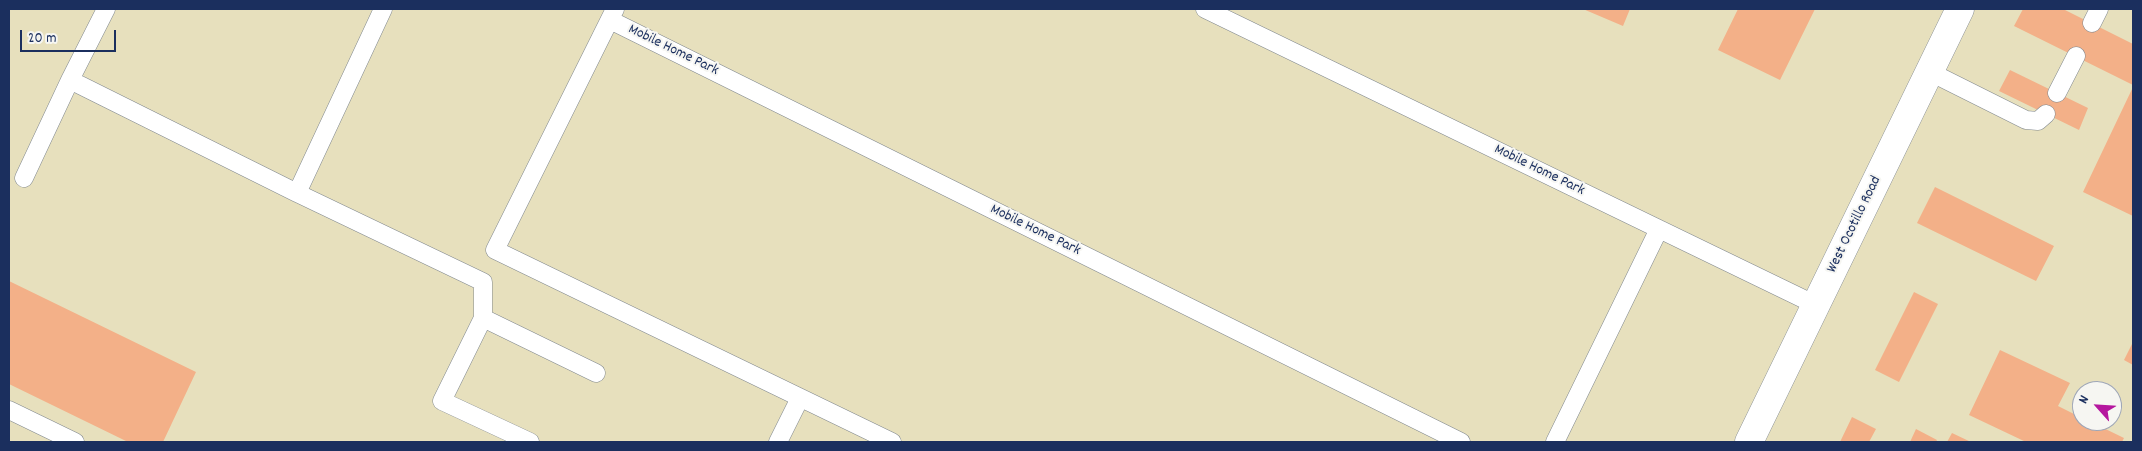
<!DOCTYPE html>
<html>
<head>
<meta charset="utf-8">
<style>
	body { margin:0 }
	#map { position:relative; width:2142px; height:451px; overflow:hidden; background:#e7e0bd; font-family:Dekko,sans-serif }
	canvas { display:block }
	.frame { position:absolute; inset:0; border:10px solid #1b2f5e; pointer-events:none }
	.north { position:absolute; left:2072px; top:381px; width:50px; height:50px; box-sizing:border-box; background:#f6f6f2; border:1px solid #9ea6b7; border-radius:50%; rotate:296deg; font-size:14px; font-weight:700; line-height:20px; text-align:center; color:#1b2f5e }
	.north::after { content:''; display:block; margin:auto; width:18px; height:22px; background:#b5179e; clip-path:polygon(50% 0,100% 100%,50% 72%,0 100%) }
	.scale { position:absolute; left:20px; top:30px; width:96px; height:22px; box-sizing:border-box; border:2px solid #1b2f5e; border-top:0; padding-left:6px; font-size:15px; line-height:18px; white-space:nowrap; color:#1b2f5e; -webkit-text-stroke:4px #f6f6f2; paint-order:stroke }
</style>
</head>
<body>
<div id="map">
<canvas width="2142" height="451"></canvas>
<div class="frame"></div>
<div class="north">N</div>
<div class="scale">20 m</div>
</div>
<script>
const c = document.querySelector('canvas').getContext('2d');
c.lineJoin = 'round';
function paint(path, color) {
  c.fillStyle = color;
  c.fill(path, 'evenodd');
}
function toPath(rows) {
  const path = new Path2D();
  for (const r of rows) {
    path.moveTo(r[0], r[1]);
    for (let i = 2; i < r.length; i += 2) path.lineTo(r[i], r[i + 1]);
  }
  return path;
}
function trace(path, color, width, dash) {
  c.strokeStyle = color;
  c.lineWidth = width;
  c.lineCap = dash ? 'butt' : 'round';
  c.setLineDash(dash || []);
  c.stroke(path);
}
function write(font, color, halo, rows, align = 'center') {
  c.font = font + ' Dekko,sans-serif';
  c.lineWidth = 4;
  c.setLineDash([]);
  c.textBaseline = 'middle';
  c.strokeStyle = halo;
  c.fillStyle = color;
  for (const [text, x, y, turn = 0] of rows) {
    c.save();
    c.translate(x, y);
    c.rotate((+turn || 0) * Math.PI / 180);
    c.textAlign = isNaN(turn) ? turn : align;
    if (halo) c.strokeText(text, 0, 0);
    c.fillText(text, 0, 0);
    c.restore();
  }
}
const building = toPath([
	[1583,9,1630,9,1623,26],
	[1738,9,1815,9,1780,80,1718,50],
	[2023,9,2063,9,2133,44,2133,85,2014,26],
	[2010,70,2088,108,2079,130,1999,91],
	[2133,87,2133,216,2083,192],
	[1935,187,2054,246,2036,281,1917,223],
	[9,281,196,372,163,442,128,442,9,384],
	[1914,292,1938,304,1899,382,1875,370],
	[2133,342,2133,365,2124,360],
	[2000,350,2070,383,2058,406,2082,418,2082,421,2089,421,2124,438,2122,442,2026,442,1969,415],
	[1852,417,1876,429,1869,442,1840,442],
	[1916,429,1937,440,1936,442,1910,442],
	[1952,433,1971,442,1947,442]
]);
const service = toPath([
	[106,9,70,80,297,193,383,9],
	[615,9,495,250,892,442],
	[1205,9,1659,229,1555,442],
	[610,20,1461,442],
	[2092,23,2099,9],
	[1930,72,2026,120,2038,121,2046,114],
	[2057,93,2076,56],
	[24,178,70,80],
	[297,193,483,282,483,318,442,401,530,442],
	[1659,229,1816,305],
	[483,318,596,373],
	[9,410,75,442],
	[778,442,800,398]
]);
const minor = toPath([
	[1749,442,1960,9]
]);
const streetNames = [
	["Mobile Home Park",673,51,26],
	["Mobile Home Park",1539,171,26],
	["West Ocotillo Road",1855,225,-64],
	["Mobile Home Park",1035,231,26]
];
paint(building, '#f3b088');
trace(service, '#81888e', 19);
trace(minor, '#81888e', 29);
trace(service, '#fff', 18);
trace(minor, '#fff', 28);
write('15px', '#1b2f5e', '#f6f6f2', streetNames);
</script>
</body>
</html>
